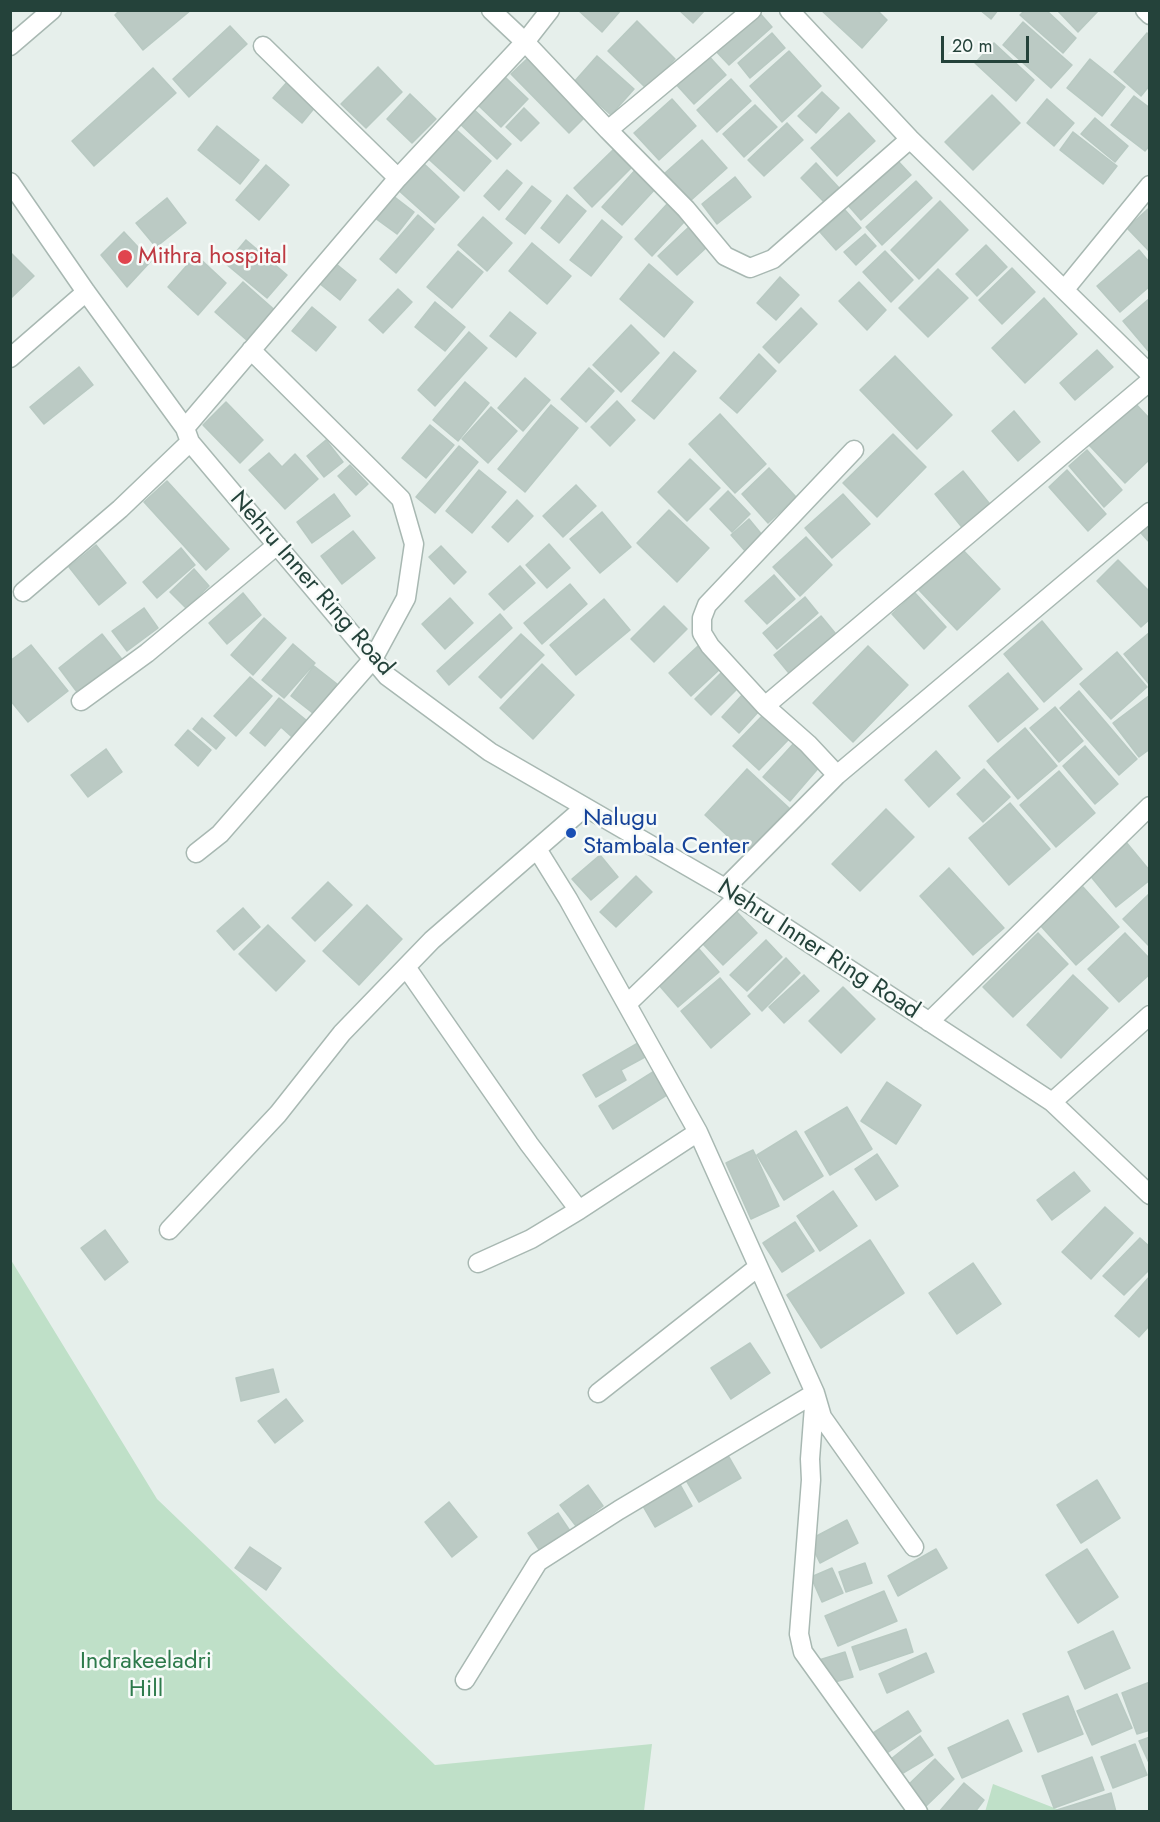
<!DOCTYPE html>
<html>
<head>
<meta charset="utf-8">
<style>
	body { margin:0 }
	#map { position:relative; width:1160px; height:1822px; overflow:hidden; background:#e6efeb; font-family:Jost,sans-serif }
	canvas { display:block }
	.frame { position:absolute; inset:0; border:12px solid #24423a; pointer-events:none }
	.scale { position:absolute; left:941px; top:36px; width:88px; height:27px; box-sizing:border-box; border:3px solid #24423a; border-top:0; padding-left:8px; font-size:18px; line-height:21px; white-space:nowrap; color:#24423a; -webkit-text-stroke:4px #f7fbf9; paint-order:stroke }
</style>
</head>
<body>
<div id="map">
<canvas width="1160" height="1822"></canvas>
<div class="frame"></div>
<div class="scale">20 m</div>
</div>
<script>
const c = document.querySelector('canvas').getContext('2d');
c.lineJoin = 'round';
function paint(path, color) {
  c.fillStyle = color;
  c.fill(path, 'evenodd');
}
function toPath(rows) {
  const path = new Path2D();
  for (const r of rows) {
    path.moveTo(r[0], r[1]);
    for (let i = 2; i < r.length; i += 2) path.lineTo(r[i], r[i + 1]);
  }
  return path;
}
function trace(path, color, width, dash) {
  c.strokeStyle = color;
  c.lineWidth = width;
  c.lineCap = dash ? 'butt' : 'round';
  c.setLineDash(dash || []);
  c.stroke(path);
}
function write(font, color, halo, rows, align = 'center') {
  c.font = font + ' Jost,sans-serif';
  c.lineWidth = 5;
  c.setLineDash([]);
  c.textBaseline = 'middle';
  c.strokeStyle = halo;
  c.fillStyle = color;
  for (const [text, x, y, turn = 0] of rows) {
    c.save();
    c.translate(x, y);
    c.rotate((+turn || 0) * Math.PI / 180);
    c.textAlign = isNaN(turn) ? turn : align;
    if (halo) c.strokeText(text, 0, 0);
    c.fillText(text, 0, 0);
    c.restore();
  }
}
const green = toPath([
	[11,1260,157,1499,435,1765,652,1744,644,1811,11,1811],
	[993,1784,1062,1811,985,1812]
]);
const building = toPath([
	[120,10,191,10,143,50,115,15,120,10],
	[578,10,621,10,602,32,578,10],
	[679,10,705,10,693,23,679,10],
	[757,10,772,27,729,65,712,47,757,10],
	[821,10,877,10,887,20,862,48,821,10],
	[980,10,998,10,991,19,980,10],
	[1025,10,1046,10,1076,38,1063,53,1020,15,1025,10],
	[1057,10,1099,10,1078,32,1057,10],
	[637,21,675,59,647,89,608,51,637,21],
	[1023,22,1072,65,1051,88,1003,45,1023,22],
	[230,26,247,44,189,97,173,79,230,26],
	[772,33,785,48,750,78,738,63,772,33],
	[1147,33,1150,36,1150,85,1141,96,1114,72,1147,33],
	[994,43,1034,80,1016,101,975,63,994,43],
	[789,51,821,86,782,122,750,86,789,51],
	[706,53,726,75,694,104,674,82,706,53],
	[597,56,634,89,611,115,574,82,597,56],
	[528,58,585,117,569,133,511,74,528,58],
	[1090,59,1125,87,1102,116,1067,88,1090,59],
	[378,67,402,92,366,128,341,104,378,67],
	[153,68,176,93,94,166,72,141,153,68],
	[505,77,528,99,501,127,478,105,505,77],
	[731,79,751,101,717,132,697,110,731,79],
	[288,81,316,106,302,123,273,98,288,81],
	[822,92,839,108,816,133,798,116,822,92],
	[410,94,436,119,412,143,387,119,410,94],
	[992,95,1020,123,973,170,945,142,992,95],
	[1134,96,1150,108,1150,145,1145,151,1111,125,1134,96],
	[672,99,696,126,659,160,634,133,672,99],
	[1047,99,1074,123,1054,146,1027,123,1047,99],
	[755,105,777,127,744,157,723,134,755,105],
	[470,106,511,144,497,159,457,121,470,106],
	[524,108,539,123,521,141,506,127,524,108],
	[849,113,875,141,837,176,811,148,849,113],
	[1095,118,1128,146,1115,162,1081,134,1095,118],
	[787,123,803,140,764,176,748,160,787,123],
	[450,124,491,161,464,191,423,154,450,124],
	[217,126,259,160,240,184,198,150,217,126],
	[1073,132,1117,166,1103,184,1060,150,1073,132],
	[702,140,727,168,690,201,665,173,702,140],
	[617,146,635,164,592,207,574,188,617,146],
	[897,160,911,175,861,220,847,204,897,160],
	[421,161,459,197,435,223,396,188,421,161],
	[816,163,841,190,826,204,801,178,816,163],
	[266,165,289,185,259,220,236,200,266,165],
	[637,168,657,187,622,225,602,207,637,168],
	[507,170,522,183,499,210,484,196,507,170],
	[735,177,751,197,717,224,702,204,735,177],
	[916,181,932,198,882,245,866,227,916,181],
	[532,186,551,201,525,234,506,219,532,186],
	[392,195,414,212,397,234,375,218,392,195],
	[567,195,586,211,559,243,541,228,567,195],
	[167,198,186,223,156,247,136,223,167,198],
	[940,201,968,230,919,279,891,250,940,201],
	[668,203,686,220,652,256,635,239,668,203],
	[1148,209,1150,210,1150,252,1127,228,1148,209],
	[845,210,861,228,836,250,820,232,845,210],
	[418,215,434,229,396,273,380,259,418,215],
	[483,217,512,243,487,271,458,245,483,217],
	[602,220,622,237,591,276,570,260,602,220],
	[690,226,709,245,677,275,658,256,690,226],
	[124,232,151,261,127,287,101,255,124,232],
	[865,234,876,246,856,265,844,252,865,234],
	[246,240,287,275,267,298,226,264,246,240],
	[532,243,571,276,547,304,509,271,532,243],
	[986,245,1007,267,977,296,956,274,986,245],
	[1139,250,1150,263,1150,286,1120,312,1097,286,1139,250],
	[458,251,483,272,452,308,427,287,458,251],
	[885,251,913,280,891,302,863,272,885,251],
	[10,252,34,276,10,299,10,252],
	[196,255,226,283,198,315,168,287,196,255],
	[330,259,356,280,340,300,314,279,330,259],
	[649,264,693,302,664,337,620,299,649,264],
	[1012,268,1035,292,1002,324,979,300,1012,268],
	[938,269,968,298,928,337,899,308,938,269],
	[780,277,799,295,776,320,757,303,780,277],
	[243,282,278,313,250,343,215,312,243,282],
	[859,282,886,310,867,330,839,301,859,282],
	[398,289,412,302,383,333,369,320,398,289],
	[1044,298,1077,334,1025,383,992,348,1044,298],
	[1150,298,1150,353,1123,321,1150,298],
	[435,302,465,327,445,351,415,327,435,302],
	[312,307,336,327,316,351,292,331,312,307],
	[801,308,817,324,779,363,763,347,801,308],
	[510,312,536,333,516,357,490,336,510,312],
	[631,325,659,353,621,392,593,365,631,325],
	[469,332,487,348,435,406,418,390,469,332],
	[1097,350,1113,367,1075,400,1060,383,1097,350],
	[674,352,696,371,654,419,632,401,674,352],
	[759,354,776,371,737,413,720,398,759,354],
	[895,356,952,415,917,449,860,390,895,356],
	[79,367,93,385,44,424,30,407,79,367],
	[589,368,614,391,586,422,561,399,589,368],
	[525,378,550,400,523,431,498,408,525,378],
	[465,382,489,403,458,441,433,420,465,382],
	[617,401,635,420,610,446,591,427,617,401],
	[1133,401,1150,419,1150,459,1125,483,1088,444,1133,401],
	[226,402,263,440,240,463,203,425,226,402],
	[551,405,578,428,525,492,498,469,551,405],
	[491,407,517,431,488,463,462,439,491,407],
	[1014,411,1040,442,1018,461,992,431,1014,411],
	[720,414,766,464,735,493,689,444,720,414],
	[430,425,454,445,426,478,402,458,430,425],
	[893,434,926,467,877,517,843,483,893,434],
	[326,440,343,462,324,477,307,456,326,440],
	[459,446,478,462,435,513,416,497,459,446],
	[1087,450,1122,490,1104,507,1069,466,1087,450],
	[269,453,282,467,295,454,318,479,285,509,249,470,269,453],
	[690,459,720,488,687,521,658,492,690,459],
	[350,465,368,484,356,495,338,476,350,465],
	[769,468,796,497,768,523,742,494,769,468],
	[479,470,506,492,472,533,446,511,479,470],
	[1067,470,1106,514,1088,531,1049,487,1067,470],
	[963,471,993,508,965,531,935,494,963,471],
	[167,481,229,549,206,570,144,502,167,481],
	[576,485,596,506,563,537,543,516,576,485],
	[728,491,750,514,732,532,710,509,728,491],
	[334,494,350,516,312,543,297,522,334,494],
	[843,494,870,524,832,558,805,528,843,494],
	[517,500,533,516,508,542,492,527,517,500],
	[669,510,709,548,677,582,637,543,669,510],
	[602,512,631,547,600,573,570,539,602,512],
	[749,519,763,536,746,552,731,535,749,519],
	[1150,525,1150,543,1141,533,1150,525],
	[353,531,375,558,342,584,321,556,353,531],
	[806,537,832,565,800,596,773,567,806,537],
	[549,544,570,568,547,588,526,565,549,544],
	[96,545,126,583,99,605,69,567,96,545],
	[441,546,466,572,454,584,429,557,441,546],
	[181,548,195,565,157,598,143,582,181,548],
	[962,549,1000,589,957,630,919,590,962,549],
	[1118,560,1150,592,1150,619,1141,627,1097,581,1118,560],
	[520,566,535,583,504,610,489,594,520,566],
	[194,569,209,586,186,608,170,592,194,569],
	[774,575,795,599,767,624,745,601,774,575],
	[570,584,587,604,542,644,524,623,570,584],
	[243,593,261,615,227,644,209,623,243,593],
	[915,593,946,627,924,649,892,614,915,593],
	[805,597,818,613,777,649,763,633,805,597],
	[450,598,473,623,445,649,422,624,450,598],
	[604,599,630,630,576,675,550,645,604,599],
	[664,606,687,629,654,662,631,639,664,606],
	[144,608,158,628,127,651,112,631,144,608],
	[500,614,512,628,449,685,437,671,500,614],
	[821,616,840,639,793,678,774,655,821,616],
	[264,618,286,638,253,675,231,655,264,618],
	[1042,621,1082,669,1044,702,1004,654,1042,621],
	[1150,632,1150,684,1149,684,1124,654,1150,632],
	[102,634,124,662,80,696,59,668,102,634],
	[521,634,544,655,501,698,479,677,521,634],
	[293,644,315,663,284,698,262,680,293,644],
	[31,645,68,691,28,722,10,700,10,661,31,645],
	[698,646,720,669,691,696,669,673,698,646],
	[868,646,908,685,853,742,813,703,868,646],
	[1117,652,1147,687,1111,719,1080,684,1117,652],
	[542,664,574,695,533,739,500,708,542,664],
	[314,666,337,684,314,714,291,696,314,666],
	[724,670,740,686,711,715,695,699,724,670],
	[1008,673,1038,709,998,742,969,706,1008,673],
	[250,677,272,696,236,736,214,716,250,677],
	[1079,691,1137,759,1119,775,1060,708,1079,691],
	[743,694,760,710,739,733,722,717,743,694],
	[1150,695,1150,749,1139,757,1113,723,1150,695],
	[279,698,306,720,292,737,281,727,265,746,250,733,279,698],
	[1055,707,1083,741,1059,762,1030,728,1055,707],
	[764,714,790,738,759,770,733,746,764,714],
	[202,718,225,738,216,749,193,729,202,718],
	[1025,728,1057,766,1018,799,987,761,1025,728],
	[188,730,211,750,198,766,175,745,188,730],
	[795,742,821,765,790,801,763,777,795,742],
	[1085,746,1118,784,1095,804,1063,766,1085,746],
	[106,749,122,772,88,797,71,775,106,749],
	[936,751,960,778,929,807,905,780,936,751],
	[747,769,789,808,747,854,705,815,747,769],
	[984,769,1010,797,983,822,957,794,984,769],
	[1059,771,1095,813,1056,847,1020,805,1059,771],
	[1010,803,1050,849,1009,885,969,838,1010,803],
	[886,809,914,837,860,891,832,864,886,809],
	[1126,842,1150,871,1150,880,1116,907,1088,873,1126,842],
	[600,855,618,877,591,900,572,879,600,855],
	[949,868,1004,928,973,955,920,896,949,868],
	[636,876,652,892,616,927,600,912,636,876],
	[328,882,352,905,315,941,292,918,328,882],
	[1083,887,1119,927,1076,965,1040,925,1083,887],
	[1150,893,1150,944,1148,945,1123,919,1150,893],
	[367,905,402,939,359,985,323,951,367,905],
	[243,908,260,927,234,950,217,931,243,908],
	[736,911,757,933,723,965,702,943,736,911],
	[268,925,305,961,276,991,239,954,268,925],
	[1038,933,1068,964,1013,1017,983,987,1038,933],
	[1125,933,1150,959,1150,974,1119,1002,1088,969,1125,933],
	[766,940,782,957,747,991,730,975,766,940],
	[699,949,719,972,678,1007,658,984,699,949],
	[786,958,800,973,762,1011,748,996,786,958],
	[804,975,819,991,784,1023,769,1007,804,975],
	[1073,975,1108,1008,1061,1058,1027,1025,1073,975],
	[720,978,750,1014,711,1048,681,1011,720,978],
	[843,987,875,1019,841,1053,809,1021,843,987],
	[638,1043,645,1057,621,1070,626,1080,596,1097,583,1075,638,1043],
	[656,1070,670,1093,613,1129,599,1106,656,1070],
	[887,1082,921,1105,896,1144,861,1121,887,1082],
	[847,1107,872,1149,830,1175,805,1132,847,1107],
	[796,1131,823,1176,784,1200,757,1155,796,1131],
	[753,1150,779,1206,751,1219,726,1163,753,1150],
	[877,1154,898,1186,876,1200,855,1169,877,1154],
	[1074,1172,1090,1191,1052,1220,1037,1200,1074,1172],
	[833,1191,857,1226,820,1251,797,1216,833,1191],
	[1105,1207,1133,1233,1091,1279,1062,1252,1105,1207],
	[795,1222,814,1251,782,1272,763,1243,795,1222],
	[105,1230,128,1262,105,1280,81,1248,105,1230],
	[1140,1238,1150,1247,1150,1269,1124,1295,1103,1276,1140,1238],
	[870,1240,904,1293,821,1348,787,1295,870,1240],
	[973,1263,1001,1304,957,1334,929,1293,973,1263],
	[1150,1276,1150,1325,1139,1337,1115,1316,1150,1276],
	[750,1343,770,1373,731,1399,711,1368,750,1343],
	[273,1369,279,1392,241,1401,236,1378,273,1369],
	[286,1399,303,1421,275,1443,258,1421,286,1399],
	[725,1450,741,1478,699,1502,683,1475,725,1450],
	[677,1479,692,1506,655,1527,640,1501,677,1479],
	[1097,1480,1120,1518,1081,1543,1057,1505,1097,1480],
	[588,1485,603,1506,576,1526,560,1505,588,1485],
	[449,1502,477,1537,452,1557,425,1522,449,1502],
	[558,1513,570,1531,540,1551,528,1533,558,1513],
	[847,1520,858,1543,820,1563,809,1540,847,1520],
	[250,1547,281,1568,266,1590,235,1568,250,1547],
	[936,1549,947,1568,898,1596,888,1576,936,1549],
	[1087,1549,1118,1597,1078,1623,1046,1575,1087,1549],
	[865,1563,872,1583,846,1592,839,1572,865,1563],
	[832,1568,843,1593,822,1602,811,1577,832,1568],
	[884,1591,897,1621,838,1646,825,1616,884,1591],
	[906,1629,913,1652,860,1670,852,1647,906,1629],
	[1113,1631,1130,1668,1085,1689,1068,1652,1113,1631],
	[845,1652,853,1677,835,1682,819,1660,845,1652],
	[926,1653,934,1672,887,1693,879,1674,926,1653],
	[1150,1682,1150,1730,1137,1734,1122,1693,1150,1682],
	[1117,1694,1132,1728,1092,1745,1077,1711,1117,1694],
	[1068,1696,1083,1734,1038,1752,1023,1714,1068,1696],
	[908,1711,921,1731,885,1754,873,1733,908,1711],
	[1008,1720,1022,1751,962,1778,948,1748,1008,1720],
	[920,1736,933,1755,903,1773,891,1759,920,1736],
	[1150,1737,1150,1765,1139,1741,1150,1737],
	[1135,1744,1147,1775,1113,1788,1101,1757,1135,1744],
	[1092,1757,1104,1790,1054,1808,1042,1776,1092,1757],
	[935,1759,954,1779,925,1807,906,1787,935,1759],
	[964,1783,984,1800,975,1812,939,1812,964,1783],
	[1111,1793,1116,1812,1058,1812,1057,1810,1111,1793]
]);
const minor = toPath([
	[491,10,525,42,608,130,752,10],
	[789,10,910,139,1150,374],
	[1145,10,1150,15],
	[10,46,52,10],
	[263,46,398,178],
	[608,130,686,209,725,256,750,268,773,259,910,139],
	[10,182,86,292,185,428,190,442,387,676,490,752,725,888,1052,1102,1150,1195],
	[1065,289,1150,185],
	[10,358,86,292],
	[185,428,398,178,525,42,550,10],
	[23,592,120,509,190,442],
	[81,701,147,653,277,545],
	[765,706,1150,381],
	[837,775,808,744,765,706,710,646,702,633,702,618,707,605,854,450],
	[537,849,568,899,698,1132,815,1393,810,1459,811,1480,799,1634,803,1652,918,1812],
	[196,853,220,834,373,659,406,598,414,544,401,499,251,350],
	[725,888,837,775,1150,512],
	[406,967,529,1144,579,1210],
	[627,1004,738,897],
	[929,1022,1150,806],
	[1052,1102,1150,1015],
	[169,1230,278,1114,342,1033,432,940,585,807],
	[478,1263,531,1239,579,1210,698,1132],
	[598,1393,758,1267],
	[465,1680,538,1562,619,1510,815,1393,822,1417,914,1547]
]);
const markers = [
	[125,257,8,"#e0444e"],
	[571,833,6,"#1a4fb4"]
];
const healthNames = [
	["Mithra hospital",138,257]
];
const streetNames = [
	["Nehru Inner Ring Road",311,584,49],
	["Nehru Inner Ring Road",818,950,33]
];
const transitNames = [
	["Nalugu",583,819],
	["Stambala Center",583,847]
];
const parkNames = [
	["Indrakeeladri",146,1662],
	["Hill",146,1690]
];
paint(green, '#bfe0c8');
paint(building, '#bbcac4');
trace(building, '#b8c9c2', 1.5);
trace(minor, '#a8b8b2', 21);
trace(minor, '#fff', 18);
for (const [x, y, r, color] of markers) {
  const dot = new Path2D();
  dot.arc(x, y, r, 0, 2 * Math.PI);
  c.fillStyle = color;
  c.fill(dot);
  trace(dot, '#f7fbf9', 2);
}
write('24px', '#be3a42', '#f7fbf9', healthNames, 'left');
write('24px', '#24423a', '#f7fbf9', streetNames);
write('24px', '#164399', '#f7fbf9', transitNames, 'left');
write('24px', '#2d7a4b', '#f7fbf9', parkNames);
</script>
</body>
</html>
